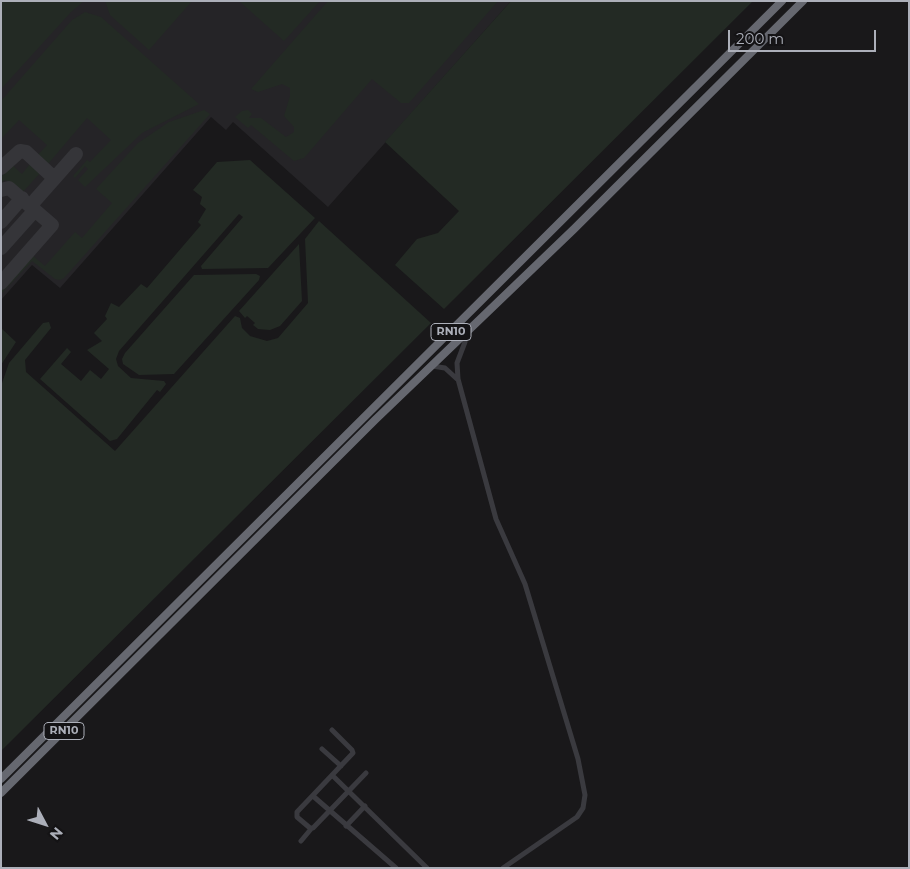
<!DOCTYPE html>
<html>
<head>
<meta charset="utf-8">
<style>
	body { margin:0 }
	#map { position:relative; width:910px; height:869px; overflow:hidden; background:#19181a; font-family:Montserrat,sans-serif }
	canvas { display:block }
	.frame { position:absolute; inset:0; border:2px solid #acafb9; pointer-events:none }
	.north { position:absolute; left:20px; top:799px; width:50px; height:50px; -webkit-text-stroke:4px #141315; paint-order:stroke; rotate:130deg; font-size:14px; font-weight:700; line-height:20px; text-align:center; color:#acafb9 }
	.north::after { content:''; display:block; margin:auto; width:18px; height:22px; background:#acafb9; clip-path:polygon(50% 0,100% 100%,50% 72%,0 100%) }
	.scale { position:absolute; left:728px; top:30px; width:148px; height:22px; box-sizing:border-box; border:2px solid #acafb9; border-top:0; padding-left:6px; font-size:15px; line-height:18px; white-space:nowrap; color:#acafb9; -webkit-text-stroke:4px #141315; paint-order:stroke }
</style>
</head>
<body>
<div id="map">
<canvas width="910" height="869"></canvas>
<div class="frame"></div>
<div class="north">N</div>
<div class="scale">200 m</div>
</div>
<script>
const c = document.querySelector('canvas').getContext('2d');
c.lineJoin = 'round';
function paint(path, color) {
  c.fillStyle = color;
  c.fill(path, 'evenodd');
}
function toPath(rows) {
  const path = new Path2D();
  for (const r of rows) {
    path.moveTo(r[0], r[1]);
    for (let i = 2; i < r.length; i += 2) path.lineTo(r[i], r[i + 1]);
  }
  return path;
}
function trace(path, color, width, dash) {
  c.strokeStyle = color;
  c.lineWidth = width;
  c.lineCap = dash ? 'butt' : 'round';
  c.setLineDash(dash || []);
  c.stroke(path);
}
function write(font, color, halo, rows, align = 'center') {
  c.font = font + ' Montserrat,sans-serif';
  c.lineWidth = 4;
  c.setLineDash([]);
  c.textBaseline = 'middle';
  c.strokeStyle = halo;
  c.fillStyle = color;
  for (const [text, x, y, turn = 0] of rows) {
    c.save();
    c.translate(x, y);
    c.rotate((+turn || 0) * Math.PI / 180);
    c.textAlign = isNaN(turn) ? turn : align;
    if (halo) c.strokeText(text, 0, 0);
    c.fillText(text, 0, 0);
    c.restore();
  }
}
const built = toPath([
	[1,1,511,1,328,207,233,122,226,130,211,117,60,288,32,265,1,300]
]);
const green = toPath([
	[1,1,84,1,71,12,1,89],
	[105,1,192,1,149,50,110,15],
	[239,1,320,1,284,41],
	[328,1,498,1,409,103,401,103,372,79,304,158,294,161,251,125,248,128,235,117,242,111,248,110,252,114,249,118,261,118,286,137,294,132,294,127,284,116,290,96,290,88,282,84,258,92,251,89],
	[511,1,753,1,444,309,395,265,417,239,438,233,459,211,385,142],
	[85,12,101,17,199,104,142,133,85,187,78,180,88,169,85,166,75,178,73,176,87,160,90,162,111,140,87,118,48,164,38,155,47,145,19,120,1,139,1,101,72,20],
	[204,110,210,114,64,278,60,280,55,279,32,261,1,294,1,291,33,256,45,266,75,232,82,238,112,203,96,189,138,143,169,122],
	[250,160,315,218,268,268,202,269,201,266,243,217,239,214,119,351,116,359,118,366,131,378,164,381,166,384,160,392,157,390,117,439,110,441,40,379,67,348,71,352,61,364,81,381,90,370,101,379,109,369,87,350,102,341,94,333,107,319,105,316,111,303,119,307,141,284,147,288,201,225,198,222,206,209,200,204,202,197,193,190,217,162],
	[30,164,40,173,21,194,5,180,1,183,1,177,12,165,22,174],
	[319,221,431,323,1,751,1,386,9,363,43,323,49,322,51,328,25,360,26,372,115,451,235,316,240,318,242,328,250,336,267,341,278,338,308,303,305,239],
	[299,244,302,301,280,326,270,330,258,329,253,325,255,323,247,316,245,318,239,311],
	[256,274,260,276,259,280,174,374,139,375,123,364,122,359,125,353,194,275],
	[1,328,16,342,1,365]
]);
const taxiway = toPath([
	[1,168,20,151,26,152,54,178],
	[1,190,9,188,52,225,1,283],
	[30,206,76,154],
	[1,222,22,198],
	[1,248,35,210]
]);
const minor = toPath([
	[463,335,465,342,457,363,458,379,496,519,525,584,578,759,585,795,583,808,577,817,503,868],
	[432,366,445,368,457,379],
	[332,730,352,750,353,753,297,812,297,817,310,828,313,828,366,773],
	[322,749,341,766],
	[332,775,427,868],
	[313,796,396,868],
	[346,826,365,806],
	[301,841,311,829]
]);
const highway = toPath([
	[1,779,782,1],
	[1,793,375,420,574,229,803,1]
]);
const shields = [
	[451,332,40],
	[64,731,40]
];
const shieldNames = [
	["RN10",451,332],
	["RN10",64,731]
];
paint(built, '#252427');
paint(green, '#232a24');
trace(taxiway, '#353539', 14);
trace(minor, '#3a3a3f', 5);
trace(highway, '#666870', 8);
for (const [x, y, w] of shields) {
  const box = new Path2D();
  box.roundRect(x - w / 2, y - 8.5, w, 17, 4);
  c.fillStyle = '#141315';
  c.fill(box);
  trace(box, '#acafb9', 1);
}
write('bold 11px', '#acafb9', null, shieldNames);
</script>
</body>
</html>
